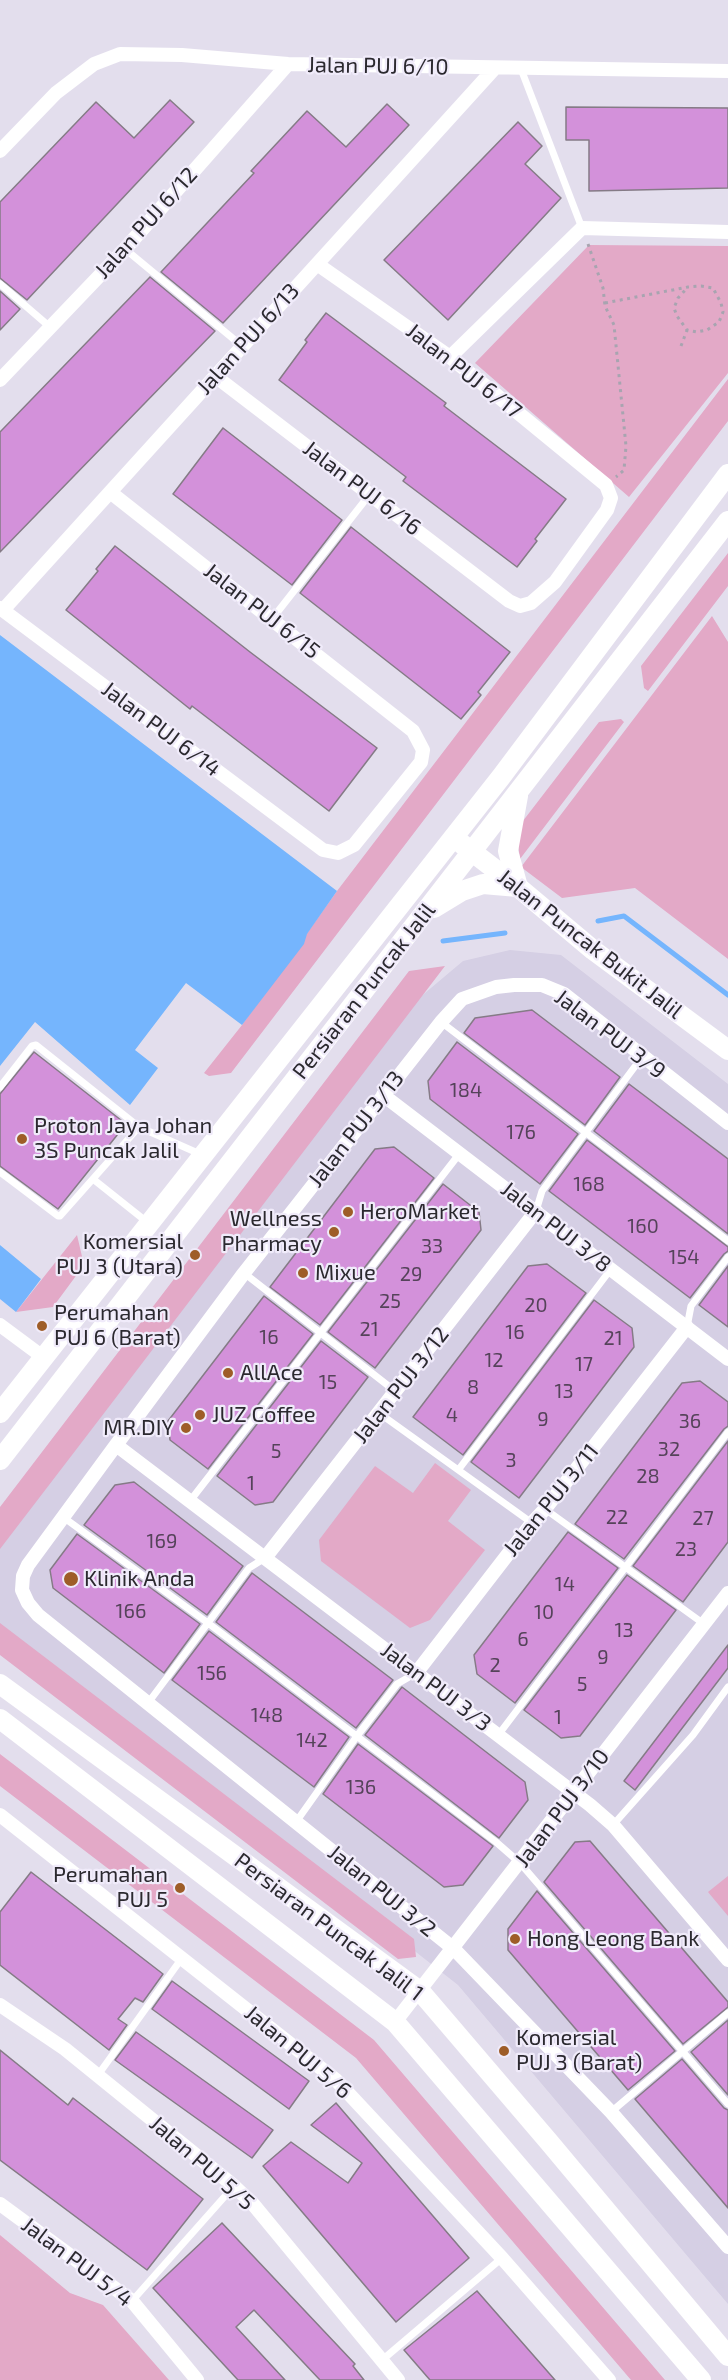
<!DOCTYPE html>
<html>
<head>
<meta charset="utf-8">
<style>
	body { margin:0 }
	canvas { display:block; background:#e3deed }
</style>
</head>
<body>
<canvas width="728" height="2380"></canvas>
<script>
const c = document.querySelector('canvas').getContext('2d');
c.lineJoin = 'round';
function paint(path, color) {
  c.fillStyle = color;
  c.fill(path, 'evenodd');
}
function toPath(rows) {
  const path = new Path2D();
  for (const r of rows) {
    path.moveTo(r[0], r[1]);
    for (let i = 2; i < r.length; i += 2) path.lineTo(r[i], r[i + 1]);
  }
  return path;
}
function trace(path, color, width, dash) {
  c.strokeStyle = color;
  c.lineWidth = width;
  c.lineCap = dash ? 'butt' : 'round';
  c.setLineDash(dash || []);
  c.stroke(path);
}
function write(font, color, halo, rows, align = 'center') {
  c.font = font + ' "Exo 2",sans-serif';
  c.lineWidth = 4.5;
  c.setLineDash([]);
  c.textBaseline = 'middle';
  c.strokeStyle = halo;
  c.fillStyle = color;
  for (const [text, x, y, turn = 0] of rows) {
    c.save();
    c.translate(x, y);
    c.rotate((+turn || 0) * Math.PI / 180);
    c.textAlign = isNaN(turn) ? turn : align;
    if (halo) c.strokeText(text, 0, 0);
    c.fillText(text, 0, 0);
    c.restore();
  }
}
const built = toPath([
	[510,950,561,955,728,1084,728,2304,458,1985,0,1626,0,1542,412,1004,463,961]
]);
const green = toPath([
	[589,245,728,246,728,373,629,497,475,363],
	[728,379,728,421,231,1073,209,1076,204,1073,242,1025,337,891],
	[728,553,728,586,648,691,644,688,641,666],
	[712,616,728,642,728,959,635,888,562,898,521,867],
	[621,719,624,722,520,859,516,830,599,722],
	[445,966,108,1408,0,1549,0,1507,100,1376,409,971],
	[77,1235,84,1265,53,1307,16,1312],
	[435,1463,471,1490,448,1521,485,1550,430,1620,410,1628,321,1561,319,1540,375,1466,413,1493],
	[0,1623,414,1939,416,1957,398,1959,0,1655],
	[0,1754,374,2040,665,2380,631,2380,356,2058,0,1786],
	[728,1876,728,1916,708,1892],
	[0,2235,70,2293,103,2305,169,2380,0,2380]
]);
const water = toPath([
	[0,635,337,891,307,934,304,944,242,1025,186,983,135,1050,158,1068,130,1105,35,1022,0,1066],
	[0,1245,41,1279,16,1312,0,1299]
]);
const stream = toPath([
	[598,921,624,916,728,995],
	[443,941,505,933]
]);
const building = toPath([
	[170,100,194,122,27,300,0,278,0,202,96,102,134,138,170,100],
	[387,104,409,125,223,323,161,272,254,173,251,171,307,111,346,147,387,104],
	[566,107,728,108,728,188,589,191,589,140,566,140,566,107],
	[518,122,542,146,525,164,561,198,448,320,384,260,518,122],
	[150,277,215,331,0,552,0,432,150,277],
	[0,291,20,309,0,330,0,291],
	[326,313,446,403,444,406,566,499,535,539,537,541,517,567,403,481,406,477,279,380,307,342,305,340,326,313],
	[223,428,342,520,292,585,173,494,223,428],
	[351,527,510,652,478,692,481,695,461,719,300,593,351,527],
	[115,546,250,652,377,748,329,811,192,706,190,709,66,610,98,571,96,569,115,546],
	[532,1010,620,1077,585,1125,464,1033,475,1018,532,1010],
	[457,1042,578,1134,540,1184,430,1099,428,1081,457,1042],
	[34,1052,126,1124,58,1209,0,1166,0,1094,34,1052],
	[629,1084,728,1159,728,1234,594,1131,629,1084],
	[587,1140,728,1247,728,1251,724,1254,690,1298,549,1191,587,1140],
	[394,1147,434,1178,320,1325,270,1287,375,1149,394,1147],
	[443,1184,479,1212,481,1230,375,1368,328,1332,443,1184],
	[547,1264,586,1293,463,1455,413,1417,528,1266,547,1264],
	[728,1266,728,1327,699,1305,728,1266],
	[264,1296,313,1334,208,1469,170,1440,168,1421,264,1296],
	[594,1300,632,1328,634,1347,519,1498,471,1462,594,1300],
	[321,1341,368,1377,273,1502,255,1505,217,1476,321,1341],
	[700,1381,728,1402,728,1426,724,1429,624,1559,575,1524,682,1383,700,1381],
	[728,1441,728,1542,683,1602,633,1566,728,1441],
	[134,1482,243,1566,207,1615,84,1525,115,1485,134,1482],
	[568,1532,618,1568,515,1703,477,1674,474,1655,568,1532],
	[77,1534,200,1624,164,1673,53,1588,50,1570,77,1534],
	[252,1573,393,1680,356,1728,216,1622,252,1573],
	[627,1575,676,1610,580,1736,561,1738,524,1710,627,1575],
	[209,1631,349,1737,314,1787,172,1680,209,1631],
	[728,1645,728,1668,635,1790,624,1781,728,1645],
	[402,1687,525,1782,528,1800,499,1838,365,1735,402,1687],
	[358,1744,493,1846,463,1885,444,1887,323,1794,358,1744],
	[590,1841,728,2002,728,2007,683,2044,544,1882,575,1842,590,1841],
	[31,1872,163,1974,143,2002,135,1998,118,2019,127,2025,109,2050,0,1965,0,1912,31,1872],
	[537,1891,675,2051,628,2090,508,1950,508,1929,537,1891],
	[172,1981,309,2081,289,2109,152,2009,172,1981],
	[728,2020,728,2095,691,2052,728,2020],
	[136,2032,273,2130,252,2158,115,2060,136,2032],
	[0,2050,68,2105,73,2098,203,2199,147,2270,0,2160,0,2050],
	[682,2059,724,2108,728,2110,728,2208,635,2099,682,2059],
	[336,2103,469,2258,396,2322,263,2166,291,2142,348,2183,362,2163,311,2125,336,2103],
	[222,2223,355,2364,353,2366,364,2380,320,2380,254,2310,236,2327,285,2380,238,2380,153,2288,222,2223],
	[477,2291,555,2380,430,2380,404,2350,477,2291]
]);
const path = toPath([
	[588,244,603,288,605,306,614,325,626,446,624,470,616,477],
	[605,303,688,287,701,286,713,288,721,303,723,312,719,322,707,330,697,332,687,330,677,316,674,308,678,298,688,287],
	[681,346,687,330]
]);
const lane = toPath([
	[521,69,582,228],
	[125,249,242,346],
	[0,284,50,327],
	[272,619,370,494],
	[441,1022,728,1241],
	[0,1087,32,1046,36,1045,139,1127,200,1154],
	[0,1172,58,1216,60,1216,139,1127],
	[93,1179,147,1222],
	[536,1211,542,1191,642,1057],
	[244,1273,395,1391],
	[687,1327,691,1306,728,1257],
	[379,1413,532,1523],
	[459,1469,611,1269],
	[190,1501,460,1153],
	[545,1509,704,1624],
	[63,1517,208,1623,496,1842,520,1863,728,2104],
	[148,1703,249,1568,265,1558],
	[499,1734,728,1432],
	[296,1822,357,1736,397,1684,416,1673],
	[613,1825,693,1735,728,1687],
	[98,2075,182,1958],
	[611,2112,728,2013],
	[132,2301,234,2186],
	[381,2361,502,2258]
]);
const street = toPath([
	[0,151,56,93,94,64,120,54,182,55,288,64,728,71],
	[450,357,582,228,728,232],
	[215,376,509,601,520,606,531,603,555,582,607,510,611,498,606,485,450,357,317,264],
	[0,380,125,249,288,64],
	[0,608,323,850,338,853,354,845,421,762,423,750,413,731,110,492],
	[3,610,494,69],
	[383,1095,728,1359],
	[728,1123,564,994,542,985,514,985,496,987,462,999,441,1022,244,1273,116,1445,28,1565,23,1576,22,1590,28,1603,38,1615,454,1949,611,2112,728,2247],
	[0,1325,43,1357],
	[116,1445,590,1805,613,1825,728,1960],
	[265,1558,536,1211],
	[417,1672,532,1523,545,1509,687,1327],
	[0,1815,336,2080,502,2258,609,2380],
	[0,2005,65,2049,234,2186,253,2204,398,2380],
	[395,2022,728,1593],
	[0,2204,132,2301,197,2380]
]);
const secondary = toPath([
	[462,844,518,887,593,950,728,1050],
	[518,887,508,851,518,796],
	[434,908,462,891,483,884,518,887],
	[0,1413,501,777,728,474],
	[0,1460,728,521],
	[0,1684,420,1991,549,2142,728,2356],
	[0,1719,395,2022,701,2380]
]);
const markers = [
	[22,1139,6,"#9e5d28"],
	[348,1212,6,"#9e5d28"],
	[334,1232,6,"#9e5d28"],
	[195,1255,6,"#9e5d28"],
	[303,1273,6,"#9e5d28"],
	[42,1326,6,"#9e5d28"],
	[228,1373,6,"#9e5d28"],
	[200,1415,6,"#9e5d28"],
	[186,1428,6,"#9e5d28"],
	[71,1579,8,"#9e5d28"],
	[180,1888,6,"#9e5d28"],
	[515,1939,6,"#9e5d28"],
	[504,2051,6,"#9e5d28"]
];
const numberNames = [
	["184",466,1090],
	["176",521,1132],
	["168",589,1184],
	["160",643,1226],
	["33",432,1246],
	["154",684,1257],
	["29",411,1274],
	["25",390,1301],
	["20",536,1305],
	["21",369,1329],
	["16",515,1332],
	["16",269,1337],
	["21",613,1338],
	["12",494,1360],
	["17",584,1364],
	["15",328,1382],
	["8",473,1387],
	["13",564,1391],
	["4",452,1415],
	["9",543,1419],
	["36",690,1421],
	["32",669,1449],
	["5",276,1451],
	["3",511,1460],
	["28",648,1476],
	["1",251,1483],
	["22",617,1517],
	["27",703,1518],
	["169",162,1541],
	["23",686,1549],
	["14",565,1584],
	["166",131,1611],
	["10",544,1612],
	["13",624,1630],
	["6",523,1639],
	["9",603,1657],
	["2",495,1665],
	["156",212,1673],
	["5",582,1684],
	["148",267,1715],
	["1",558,1717],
	["142",312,1740],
	["136",361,1787]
];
const streetNames = [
	["Jalan PUJ 6/10",378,66,1],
	["Jalan PUJ 6/12",146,223,-48],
	["Jalan PUJ 6/13",248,339,-48],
	["Jalan PUJ 6/17",464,371,38],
	["Jalan PUJ 6/16",362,488,37],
	["Jalan PUJ 6/15",262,611,38],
	["Jalan PUJ 6/14",161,729,37],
	["Jalan Puncak Bukit Jalil",590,944,38],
	["Persiaran Puncak Jalil",364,991,-52],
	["Jalan PUJ 3/9",610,1034,37],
	["Jalan PUJ 3/13",356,1129,-52],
	["Jalan PUJ 3/8",556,1227,38],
	["Jalan PUJ 3/12",401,1385,-52],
	["Jalan PUJ 3/11",551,1500,-51],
	["Jalan PUJ 3/3",436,1687,37],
	["Jalan PUJ 3/10",562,1808,-53],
	["Jalan PUJ 3/2",382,1891,39],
	["Persiaran Puncak Jalil 1",329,1927,37],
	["Jalan PUJ 5/6",298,2052,40],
	["Jalan PUJ 5/5",202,2163,41],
	["Jalan PUJ 5/4",77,2262,37]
];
const poiNames = [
	["Proton Jaya Johan",34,1126],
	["3S Puncak Jalil",34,1151],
	["HeroMarket",360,1212],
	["Wellness",322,1219,"right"],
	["Pharmacy",322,1244,"right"],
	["Komersial",183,1242,"right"],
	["PUJ 3 (Utara)",183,1267,"right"],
	["Mixue",315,1273],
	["Perumahan",54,1313],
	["PUJ 6 (Barat)",54,1338],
	["AllAce",240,1373],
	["JUZ Coffee",212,1415],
	["MR.DIY",174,1428,"right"],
	["Klinik Anda",84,1579],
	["Perumahan",168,1875,"right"],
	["PUJ 5",168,1900,"right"],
	["Hong Leong Bank",527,1939],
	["Komersial",516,2038],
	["PUJ 3 (Barat)",516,2063]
];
paint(built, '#d5cfe4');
paint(green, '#e3a9c7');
paint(water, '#75b5fd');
trace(stream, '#75b5fd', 5);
paint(building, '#d391da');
trace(building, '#857b86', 1.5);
trace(path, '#a8a4b0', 3, [3, 4.5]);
trace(lane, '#fff', 7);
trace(street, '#fff', 14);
trace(secondary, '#fff', 20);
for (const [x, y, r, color] of markers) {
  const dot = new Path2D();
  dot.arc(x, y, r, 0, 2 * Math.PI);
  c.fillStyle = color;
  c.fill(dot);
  trace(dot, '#f0ebfa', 2);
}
write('20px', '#55435a', null, numberNames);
write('22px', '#2b292f', '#f0ebfa', streetNames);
write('22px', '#2b292f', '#f0ebfa', poiNames, 'left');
</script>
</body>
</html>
